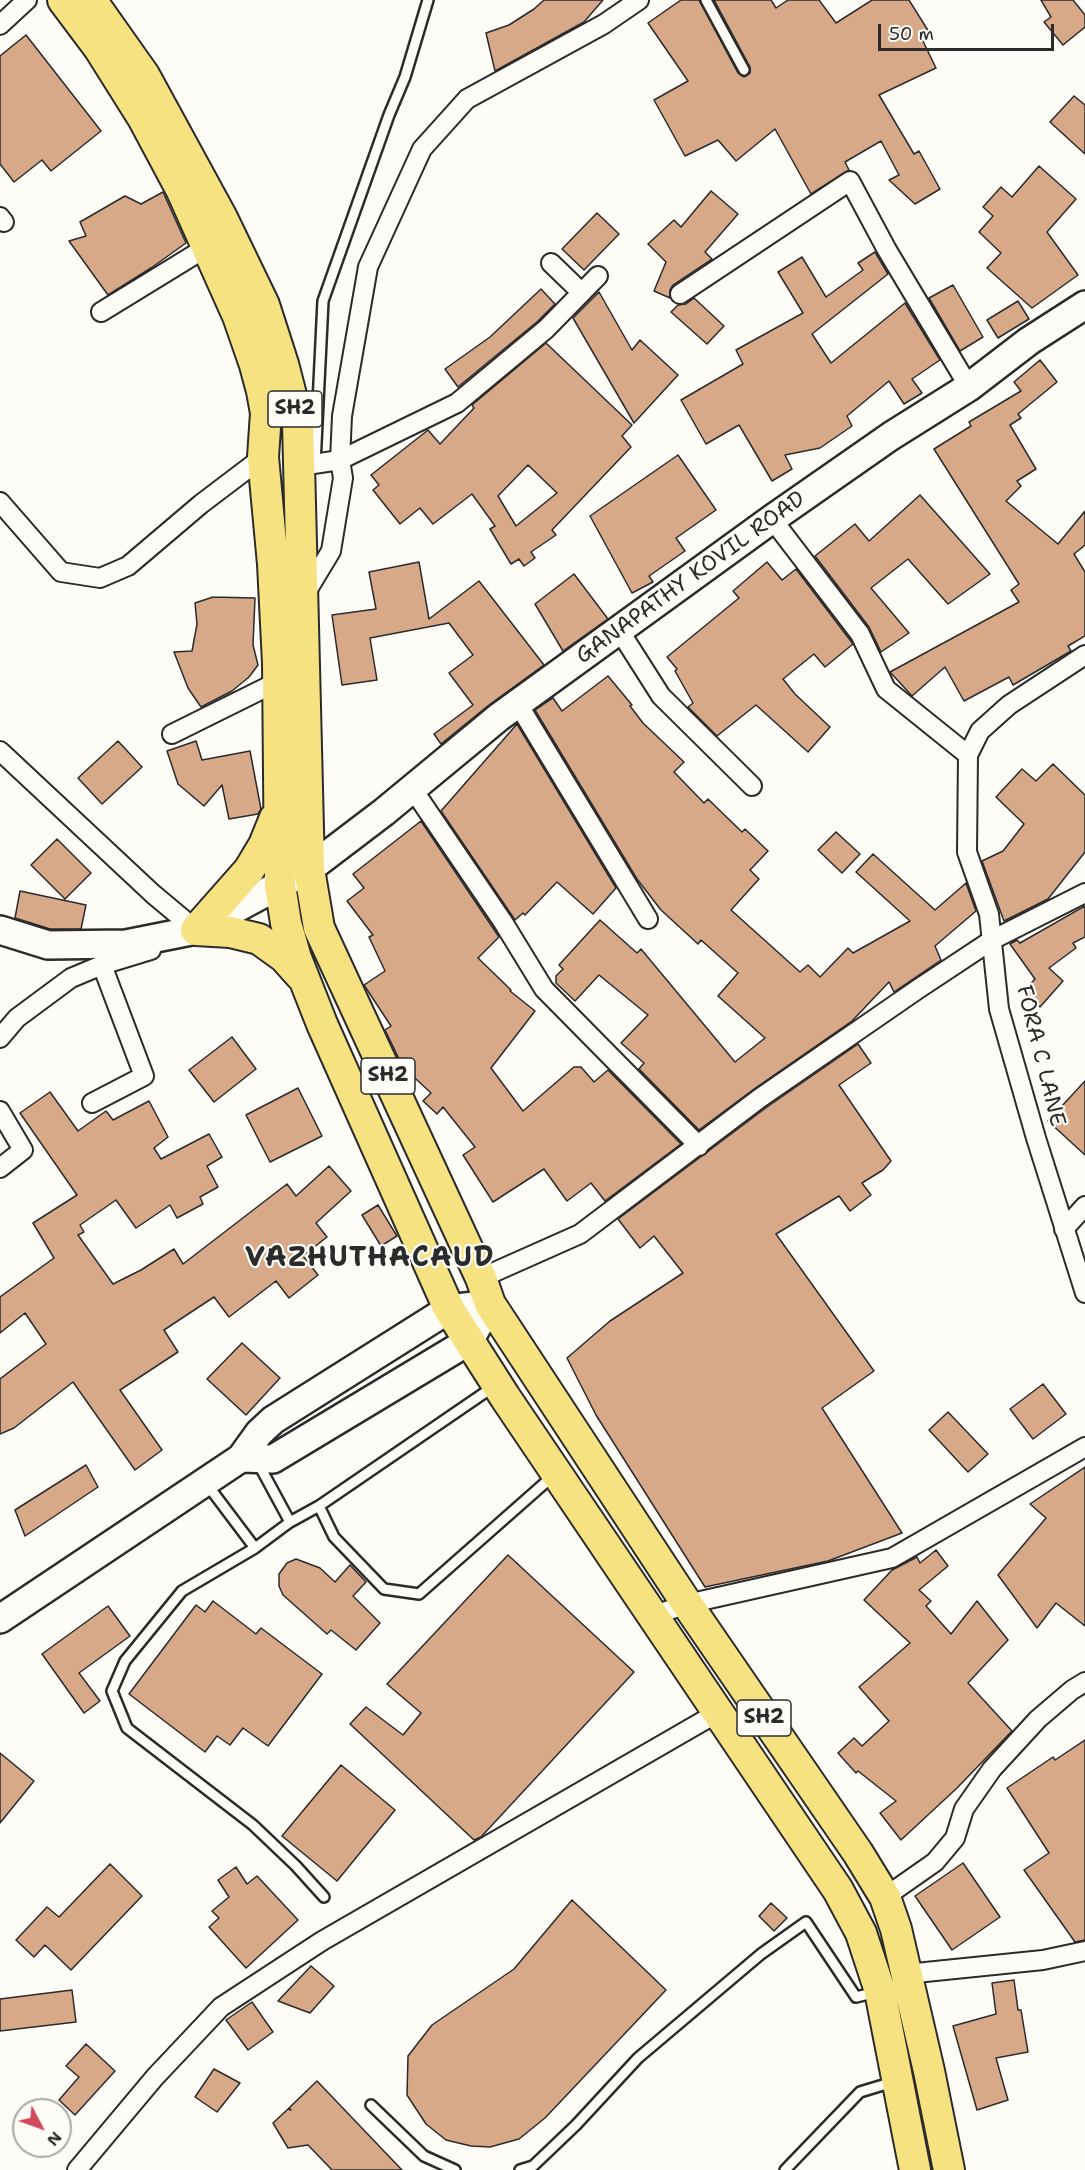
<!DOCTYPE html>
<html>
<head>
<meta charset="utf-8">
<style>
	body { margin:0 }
	#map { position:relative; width:1085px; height:2170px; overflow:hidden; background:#fdfcf7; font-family:"Shantell Sans",sans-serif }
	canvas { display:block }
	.north { position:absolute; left:12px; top:2098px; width:60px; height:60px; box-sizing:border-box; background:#fdfcf7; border:2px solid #a9a8a5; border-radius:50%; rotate:131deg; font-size:16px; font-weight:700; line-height:24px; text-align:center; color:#2b2b2b }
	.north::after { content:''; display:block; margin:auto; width:21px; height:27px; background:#d1495b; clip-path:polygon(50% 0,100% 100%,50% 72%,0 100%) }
	.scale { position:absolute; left:878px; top:24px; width:176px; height:27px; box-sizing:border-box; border:3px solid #2b2b2b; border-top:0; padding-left:8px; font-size:18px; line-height:21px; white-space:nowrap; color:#2b2b2b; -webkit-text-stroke:4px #fdfcf7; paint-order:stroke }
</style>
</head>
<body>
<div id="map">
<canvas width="1085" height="2170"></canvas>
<div class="north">N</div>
<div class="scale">50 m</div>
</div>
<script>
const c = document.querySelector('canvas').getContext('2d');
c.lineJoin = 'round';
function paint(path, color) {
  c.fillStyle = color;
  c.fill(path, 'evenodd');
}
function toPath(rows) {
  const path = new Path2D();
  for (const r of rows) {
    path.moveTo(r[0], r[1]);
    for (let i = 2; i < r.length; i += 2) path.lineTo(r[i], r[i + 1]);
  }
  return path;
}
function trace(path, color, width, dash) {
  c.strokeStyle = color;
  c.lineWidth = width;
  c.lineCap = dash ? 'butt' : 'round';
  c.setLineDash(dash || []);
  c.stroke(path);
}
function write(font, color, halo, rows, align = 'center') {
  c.font = font + ' "Shantell Sans",sans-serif';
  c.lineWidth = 4.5;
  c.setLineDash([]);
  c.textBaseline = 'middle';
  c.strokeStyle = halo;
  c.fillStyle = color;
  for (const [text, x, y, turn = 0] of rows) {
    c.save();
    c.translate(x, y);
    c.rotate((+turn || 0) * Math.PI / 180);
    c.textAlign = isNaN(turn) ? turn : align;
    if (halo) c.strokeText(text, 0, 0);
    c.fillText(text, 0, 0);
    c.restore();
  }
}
const building = toPath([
	[544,0,603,0,584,22,495,71,486,33,509,25,534,9,544,0],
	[681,0,699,0,738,73,744,77,750,73,750,67,714,0,771,0,776,8,788,0,819,0,836,23,872,0,909,0,929,32,921,37,936,68,879,95,914,154,919,151,940,189,915,204,889,180,899,175,881,141,845,162,849,170,811,194,775,129,736,161,718,140,685,156,654,100,688,81,648,23,681,0],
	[1041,0,1073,0,1085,15,1085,27,1063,45,1044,22,1051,17,1041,0],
	[26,35,101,131,51,171,42,160,14,182,0,164,0,56,26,35],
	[1074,96,1085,105,1085,154,1050,122,1074,96],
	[1039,166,1076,199,1047,232,1078,275,1032,308,987,268,1001,253,979,232,993,216,983,207,1001,187,1012,197,1039,166],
	[711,191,738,214,705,252,712,259,673,285,670,290,670,298,654,291,666,262,648,244,674,220,681,227,711,191],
	[163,192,186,243,151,268,108,295,69,241,86,236,80,222,125,196,141,204,163,192],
	[597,213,619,234,584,270,562,249,597,213],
	[875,252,888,274,812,334,831,363,905,303,940,360,912,379,922,393,904,404,889,381,847,416,852,426,820,448,785,455,792,469,772,481,739,425,706,444,681,400,743,364,736,350,803,313,778,272,802,257,826,297,863,270,858,263,875,252],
	[953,285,983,337,960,351,929,298,953,285],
	[541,289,555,304,538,321,458,387,445,369,490,337,541,289],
	[599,292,632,350,640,340,678,375,634,423,573,318,599,292],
	[694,298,724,326,707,344,671,312,678,305,686,304,694,298],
	[1018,301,1029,319,998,338,987,320,1018,301],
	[546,343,632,425,622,436,631,447,552,530,556,535,531,552,535,558,524,566,519,559,511,564,490,529,495,526,472,494,433,524,420,508,400,524,373,490,379,485,371,475,428,430,440,444,474,408,472,405,546,343],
	[528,465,557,493,516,526,498,496,528,465],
	[1040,360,1057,382,1018,414,1021,418,1010,425,1036,469,1017,481,1021,486,1006,501,1058,544,1085,511,1085,545,1074,554,1085,572,1085,636,1068,646,1071,651,1013,685,1009,677,964,701,945,667,912,696,890,672,1019,602,1011,590,1019,584,934,449,971,426,969,422,1021,391,1014,382,1040,360],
	[678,455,716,510,676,538,685,551,649,576,653,582,632,593,590,516,678,455],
	[920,495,990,574,948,604,908,559,871,588,909,633,881,652,869,627,815,556,855,524,869,541,920,495],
	[419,562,429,619,479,581,544,665,489,705,441,744,434,734,473,705,449,673,473,655,449,623,370,638,377,680,342,685,332,615,376,609,369,572,419,562],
	[767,562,782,580,796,569,853,644,825,667,814,654,783,679,795,694,830,727,808,752,756,705,717,736,688,707,693,703,675,671,677,669,667,657,739,598,733,591,767,562],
	[574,574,608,619,563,651,535,604,574,574],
	[213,597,255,598,253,645,258,665,249,677,232,691,201,707,188,688,174,652,192,651,197,624,195,603,213,597],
	[608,676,632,705,630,706,643,723,684,762,674,772,704,803,708,799,742,832,745,829,768,851,750,870,759,879,731,910,800,972,808,965,820,977,848,948,853,953,910,921,856,872,873,854,935,910,966,883,976,911,935,946,941,960,894,992,889,982,852,1021,754,1089,699,1130,639,1069,644,1063,621,1043,648,1015,599,975,575,1001,556,983,556,976,563,969,559,965,600,920,637,953,641,949,735,1062,765,1038,718,996,738,973,701,940,698,944,661,910,637,879,535,710,553,698,562,711,608,676],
	[517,724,616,888,593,914,557,882,525,915,523,913,515,920,441,811,517,724],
	[118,741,142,767,102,804,78,778,118,741],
	[196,741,202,760,250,751,261,809,258,814,229,819,222,785,204,806,178,784,167,751,196,741],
	[1053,764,1085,795,1085,852,1048,899,1004,921,982,861,1003,851,1024,824,996,797,1022,769,1036,781,1053,764],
	[421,821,499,937,478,958,511,990,510,991,535,1011,491,1068,523,1111,574,1067,581,1067,594,1082,608,1070,681,1144,605,1201,591,1183,567,1201,544,1169,493,1202,463,1155,475,1147,443,1107,437,1114,423,1101,431,1093,403,1067,385,1030,391,1026,364,985,385,971,369,937,373,935,347,901,364,888,353,874,421,821],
	[836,832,860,854,842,873,818,850,836,832],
	[57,839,91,873,65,899,31,865,57,839],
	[20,891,86,905,81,929,50,929,15,918,20,891],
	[1085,906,1085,937,1073,943,1076,948,1049,968,1063,981,1040,1007,1023,992,1035,979,1010,944,1017,940,1020,943,1085,906],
	[232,1037,256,1069,214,1102,189,1070,232,1037],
	[858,1044,871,1063,839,1085,891,1161,883,1170,862,1183,871,1195,850,1211,839,1196,776,1234,874,1371,822,1408,902,1533,828,1561,705,1587,596,1415,567,1358,610,1321,683,1273,654,1236,640,1248,618,1219,767,1107,858,1044],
	[1085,1081,1085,1155,1048,1121,1085,1081],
	[298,1088,322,1136,270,1162,246,1115,298,1088],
	[50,1092,78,1131,106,1111,113,1120,149,1101,168,1137,154,1148,161,1159,209,1134,222,1157,207,1166,218,1187,200,1197,203,1204,177,1218,170,1205,136,1228,116,1200,80,1225,84,1232,78,1235,113,1284,141,1270,174,1249,183,1264,287,1184,296,1196,329,1166,351,1191,316,1223,327,1237,303,1256,318,1275,289,1298,276,1281,229,1317,214,1297,164,1330,178,1352,120,1390,162,1450,135,1470,73,1382,14,1428,0,1434,0,1379,46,1344,25,1313,0,1333,0,1297,54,1258,33,1223,77,1195,20,1113,50,1092],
	[378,1205,397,1236,381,1246,362,1215,378,1205],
	[242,1343,280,1378,246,1415,207,1379,242,1343],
	[1043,1384,1066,1414,1033,1439,1010,1409,1043,1384],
	[948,1412,988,1454,968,1472,929,1430,948,1412],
	[86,1465,98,1487,25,1536,15,1510,86,1465],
	[1085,1467,1085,1626,1056,1603,1037,1628,998,1575,1046,1518,1030,1504,1085,1467],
	[936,1550,948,1566,919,1590,931,1601,926,1606,951,1634,977,1601,1008,1640,968,1683,1012,1731,957,1788,901,1840,880,1813,896,1801,858,1771,856,1773,838,1753,854,1738,862,1746,889,1721,859,1687,910,1643,864,1600,892,1570,917,1557,920,1563,936,1550],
	[508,1555,634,1672,481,1837,474,1840,350,1724,366,1707,403,1735,421,1713,387,1684,508,1555],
	[296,1559,320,1568,335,1582,350,1565,366,1582,353,1596,380,1623,356,1650,331,1630,327,1634,283,1595,279,1586,279,1574,287,1563,296,1559],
	[213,1601,256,1634,261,1628,322,1674,268,1746,243,1728,230,1745,217,1736,205,1752,129,1694,196,1605,205,1612,213,1601],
	[108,1606,130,1636,79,1673,100,1701,84,1713,42,1654,108,1606],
	[1085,1740,1085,1940,1075,1942,1024,1870,1049,1853,1007,1788,1053,1757,1055,1760,1085,1740],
	[0,1753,34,1781,0,1823,0,1753],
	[341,1765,395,1810,337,1881,282,1836,341,1765],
	[963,1863,1000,1917,952,1950,915,1896,963,1863],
	[110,1864,142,1896,71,1970,45,1945,34,1957,16,1940,47,1907,59,1917,110,1864],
	[236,1867,247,1884,257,1876,298,1920,246,1968,209,1927,219,1918,212,1911,229,1897,218,1880,236,1867],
	[572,1900,666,1990,545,2118,519,2139,490,2147,471,2146,446,2140,426,2124,407,2095,408,2056,432,2025,514,1969,572,1900],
	[771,1903,787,1918,774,1931,759,1916,771,1903],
	[311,1966,334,1986,310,2013,278,2001,311,1966],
	[1014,1980,1018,2010,1021,2010,1028,2052,996,2058,1008,2100,977,2110,953,2026,996,2014,992,1983,1014,1980],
	[72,1990,76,2022,0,2031,0,1999,72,1990],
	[252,2002,273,2032,248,2050,226,2020,252,2002],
	[86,2044,115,2071,75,2115,59,2100,79,2077,66,2066,86,2044],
	[214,2069,240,2083,217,2112,195,2097,214,2069],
	[317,2081,402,2170,332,2170,308,2145,288,2148,273,2123,288,2109,291,2110,289,2108,317,2081]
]);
const lane = toPath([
	[706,0,744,70],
	[315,464,323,301,389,115,405,77,428,0],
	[258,1463,290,1522,255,1548,182,1591,125,1661,112,1691,127,1728,253,1825,296,1866,324,1897],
	[206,1483,255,1548],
	[319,1506,334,1537,384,1589,419,1594,554,1475],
	[290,1522,319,1506,493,1387],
	[371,2105,424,2156,455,2170],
	[520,2170,533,2166,576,2125,638,2058,761,1954,806,1922,856,1997,877,1992],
	[785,2170,860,2092,893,2082]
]);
const street = toPath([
	[0,25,27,0],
	[0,217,4,222],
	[551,263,581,292],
	[680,294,850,181,887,250,969,387],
	[101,312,207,247],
	[300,466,340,460,457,403,546,329,598,276],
	[0,502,61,572,100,578,128,566,201,504,263,457],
	[772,519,860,634,886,689,968,755],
	[305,594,331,551,343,478,340,460,342,416,368,267,422,149,467,99,604,24,639,0],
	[619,630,661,696,752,786],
	[1085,655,1009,705,980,731,968,755,967,852,989,914,999,1009,1036,1138,1085,1293],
	[518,704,648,919],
	[172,734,279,681],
	[0,751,153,894,196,930,190,933],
	[412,788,503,922,544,989,699,1146],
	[0,1038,17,1018,71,978,102,965,151,950],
	[92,1103,144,1076,102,965],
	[0,1111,23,1150,0,1168],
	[1064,1229,1085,1206],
	[481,1278,580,1234,760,1098,918,989,992,940,1085,893],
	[652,1616,687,1604,892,1558,1085,1447],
	[885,1897,935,1862,955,1838,964,1809,992,1769,1038,1719,1072,1690,1085,1682],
	[906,1974,1043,1960,1085,1951],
	[77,2170,155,2077,221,2007,322,1941,717,1713]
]);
const secondary = toPath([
	[0,930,48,945,126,944,196,930,309,869,384,812,499,717,772,519,891,436,969,387,1029,341,1085,305],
	[241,1458,273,1459,469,1341,490,1304],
	[0,1619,241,1458,259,1433,273,1420,449,1309,490,1304]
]);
const primary = toPath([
	[63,0,99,48,143,118,182,191,238,316,255,365,262,391,266,413,263,457,273,564,278,663,280,885,286,923,296,958,322,1024,449,1309,505,1397,838,1890,861,1933,880,1991,915,2170],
	[91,0,144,75,222,218,264,305,283,364,298,422,309,869,319,928,481,1278,490,1304,687,1604,858,1853,885,1897,896,1929,929,2071,949,2170],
	[196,930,249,870,264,845,275,818],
	[196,930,230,932,259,939,284,957,301,976]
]);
const shields = [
	[295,409,54],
	[388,1076,54],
	[764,1718,54]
];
const shieldNames = [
	["SH2",295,409],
	["SH2",388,1076],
	["SH2",764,1718]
];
const streetNames = [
	["GANAPATHY KOVIL ROAD",691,578,-36],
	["FORA C LANE",1040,1056,76]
];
const districtNames = [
	["VAZHUTHACAUD",370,1259]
];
paint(building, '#d7a989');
trace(building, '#2b2b2b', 1.5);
trace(lane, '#2b2b2b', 14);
trace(street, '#2b2b2b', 22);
trace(secondary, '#2b2b2b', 32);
trace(primary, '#2b2b2b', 34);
trace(lane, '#fdfcf7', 9);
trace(street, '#fdfcf7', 18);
trace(secondary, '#fdfcf7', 27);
trace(primary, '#f7e281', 30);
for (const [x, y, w] of shields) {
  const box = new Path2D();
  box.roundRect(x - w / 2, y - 18, w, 36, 4.5);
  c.fillStyle = '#fdfcf7';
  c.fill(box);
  trace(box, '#2b2b2b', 1.5);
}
write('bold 21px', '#2b2b2b', null, shieldNames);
write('22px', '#2b2b2b', '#fdfcf7', streetNames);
c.letterSpacing = '1.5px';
write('bold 28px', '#2b2b2b', '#fdfcf7', districtNames);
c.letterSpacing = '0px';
</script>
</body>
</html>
